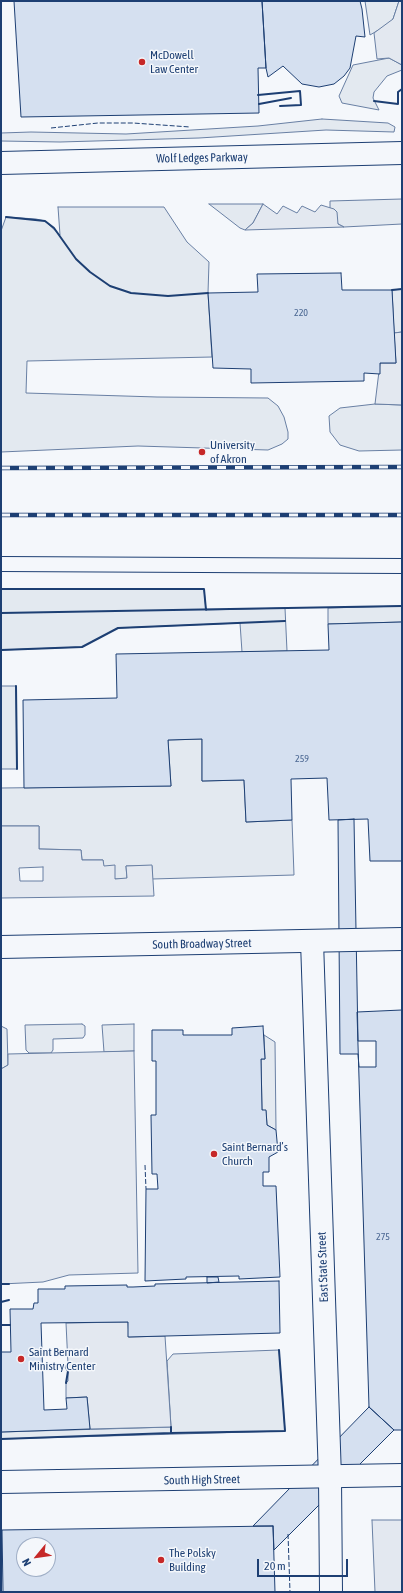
<!DOCTYPE html>
<html>
<head>
<meta charset="utf-8">
<style>
	body { margin:0 }
	#map { position:relative; width:403px; height:1593px; overflow:hidden; background:#f4f7fb; font-family:"Asap Condensed",sans-serif }
	canvas { display:block }
	.frame { position:absolute; inset:0; border:2px solid #1d3f73; pointer-events:none }
	.north { position:absolute; left:16px; top:1537px; width:40px; height:40px; box-sizing:border-box; background:#f4f7fb; border:1px solid #9eadc5; border-radius:50%; rotate:241deg; font-size:11px; font-weight:700; line-height:16px; text-align:center; color:#1d3f73 }
	.north::after { content:''; display:block; margin:auto; width:14px; height:18px; background:#c62828; clip-path:polygon(50% 0,100% 100%,50% 72%,0 100%) }
	.scale { position:absolute; left:257px; top:1559px; width:91px; height:18px; box-sizing:border-box; border:2px solid #1d3f73; border-top:0; padding-left:5px; font-size:12px; line-height:14px; white-space:nowrap; color:#1d3f73; -webkit-text-stroke:3px #f4f7fb; paint-order:stroke }
</style>
</head>
<body>
<div id="map">
<canvas width="403" height="1593"></canvas>
<div class="frame"></div>
<div class="north">N</div>
<div class="scale">20 m</div>
</div>
<script>
const c = document.querySelector('canvas').getContext('2d');
c.lineJoin = 'round';
function paint(path, color) {
  c.fillStyle = color;
  c.fill(path, 'evenodd');
}
function toPath(rows) {
  const path = new Path2D();
  for (const r of rows) {
    path.moveTo(r[0], r[1]);
    for (let i = 2; i < r.length; i += 2) path.lineTo(r[i], r[i + 1]);
  }
  return path;
}
function trace(path, color, width, dash) {
  c.strokeStyle = color;
  c.lineWidth = width;
  c.lineCap = dash ? 'butt' : 'round';
  c.setLineDash(dash || []);
  c.stroke(path);
}
function write(font, color, halo, rows, align = 'center') {
  c.font = font + ' "Asap Condensed",sans-serif';
  c.lineWidth = 3;
  c.setLineDash([]);
  c.textBaseline = 'middle';
  c.strokeStyle = halo;
  c.fillStyle = color;
  for (const [text, x, y, turn = 0] of rows) {
    c.save();
    c.translate(x, y);
    c.rotate((+turn || 0) * Math.PI / 180);
    c.textAlign = isNaN(turn) ? turn : align;
    if (halo) c.strokeText(text, 0, 0);
    c.fillText(text, 0, 0);
    c.restore();
  }
}
const green = toPath([
	[365,1,399,1,393,19,387,25,370,35,365,1],
	[389,58,402,65,402,70,387,76,374,92,373,98,379,110,342,103,339,96,353,65,389,58],
	[322,119,388,123,395,127,394,132,326,130,199,138,60,142,1,141,1,133,31,132,126,134,258,126,322,119],
	[402,199,402,224,344,227,338,224,330,208,330,201,402,199],
	[209,204,263,204,253,223,245,230,240,228,209,204],
	[58,207,164,207,187,242,209,262,208,293,212,357,27,361,26,393,157,397,268,398,278,406,284,417,288,432,288,439,282,444,268,450,138,446,1,452,1,231,6,217,36,219,45,221,60,235,58,207],
	[402,289,402,332,394,333,392,290,402,289],
	[375,404,402,405,402,450,359,451,340,445,330,432,329,416,340,408,375,404],
	[1,589,204,589,206,610,285,608,287,651,242,652,240,623,118,628,82,647,1,650,1,589],
	[402,606,402,622,328,624,328,608,402,606],
	[1,686,16,686,17,769,1,769,1,686],
	[202,739,202,781,244,780,246,822,292,820,294,875,152,879,152,866,126,866,127,879,115,879,103,866,103,860,82,860,81,850,39,849,39,826,1,826,1,788,171,786,168,740,202,739],
	[82,1024,85,1026,85,1035,83,1038,53,1039,53,1050,51,1053,29,1053,26,1050,25,1025,82,1024],
	[134,1024,134,1051,104,1052,102,1025,134,1024],
	[1,1026,7,1029,8,1065,1,1069,1,1026],
	[264,1035,275,1042,276,1130,267,1125,266,1111,262,1110,261,1059,265,1059,264,1035],
	[279,1350,285,1431,1,1439,1,1432,171,1427,167,1361,173,1354,279,1350]
]);
const parking = toPath([
	[399,1,402,1,402,65,389,58,377,59,374,33,393,19,399,1],
	[263,204,277,214,283,206,297,213,302,206,315,212,321,205,334,209,337,212,338,224,344,227,245,230,253,223,263,204],
	[402,332,402,405,375,404,380,363,396,363,394,333,402,332],
	[1,826,39,826,39,849,81,850,82,860,103,860,104,866,115,865,115,879,127,878,126,866,152,865,154,896,1,898,1,826],
	[43,867,43,881,20,881,19,868,43,867],
	[134,1051,138,1273,69,1275,43,1282,1,1284,1,1069,8,1065,8,1054,134,1051],
	[128,1322,129,1337,165,1336,171,1427,90,1429,87,1397,66,1398,66,1383,68,1381,68,1371,65,1366,68,1365,66,1323,128,1322],
	[372,1520,402,1520,402,1592,375,1592,372,1520]
]);
const building = toPath([
	[14,1,262,1,266,68,258,68,259,113,21,117,14,1],
	[262,1,360,1,362,9,365,37,356,36,350,68,344,76,334,84,319,87,302,84,283,66,268,77,266,68,262,1],
	[341,273,342,290,392,290,396,363,380,363,380,374,364,373,364,381,251,383,251,369,213,368,208,293,258,292,257,274,341,273],
	[402,622,402,861,370,861,368,819,329,820,327,778,291,779,292,820,246,822,244,780,202,781,202,739,168,740,171,786,24,788,23,700,117,698,116,654,329,650,328,624,402,622],
	[354,819,358,1041,376,1041,376,1067,359,1067,358,1054,340,1054,338,820,354,819],
	[402,1010,402,1430,394,1430,369,1407,357,1012,402,1010],
	[263,1026,265,1059,261,1059,262,1110,266,1110,267,1125,276,1130,278,1152,269,1157,269,1172,263,1172,263,1186,276,1186,280,1277,239,1279,239,1276,186,1277,186,1279,145,1281,146,1189,158,1189,157,1174,152,1174,151,1115,156,1115,156,1061,152,1061,152,1030,183,1030,183,1035,232,1035,232,1028,263,1026],
	[207,1277,218,1277,219,1282,207,1283,207,1277],
	[279,1281,280,1333,128,1337,128,1322,41,1323,44,1410,67,1409,66,1398,87,1397,90,1429,1,1432,1,1352,11,1352,10,1309,33,1309,34,1303,38,1303,38,1289,65,1289,65,1286,127,1285,127,1287,133,1287,155,1286,155,1284,279,1281],
	[369,1407,394,1430,274,1550,273,1526,253,1526,369,1407],
	[273,1526,275,1592,3,1592,2,1530,273,1526],
	[24,1545,48,1545,48,1569,24,1569,24,1545]
]);
const service = toPath([
	[1,564,402,566]
]);
const tertiary = toPath([
	[312,941,330,1478,331,1592]
]);
const secondary = toPath([
	[1,163,402,153]
]);
const primary = toPath([
	[1,947,402,939],
	[1,1482,402,1475]
]);
const rail = toPath([
	[1,468,402,467],
	[1,515,402,515]
]);
const fence = toPath([
	[51,128,98,123,133,123,190,127],
	[145,1165,146,1189],
	[1,1284,9,1284],
	[288,1534,290,1592]
]);
const wall = toPath([
	[258,95,300,91,301,105,280,106],
	[374,101,398,104,398,92,402,89],
	[259,104,291,98],
	[6,217,45,221,54,228,76,259,90,272,110,286,131,293,168,296,208,293],
	[392,290,402,289],
	[1,589,204,589,206,610],
	[1,613,402,606],
	[1,650,82,647,118,628,285,621],
	[16,686,17,769],
	[1,1284,9,1284],
	[1,1302,9,1300],
	[1,1325,10,1325],
	[42,1367,65,1366,68,1371,66,1383],
	[171,1433,285,1431,279,1350],
	[1,1439,171,1433,171,1427]
]);
const markers = [
	[142,62,4,"#c62828"],
	[202,452,4,"#c62828"],
	[214,1154,4,"#c62828"],
	[21,1359,4,"#c62828"],
	[161,1560,4,"#c62828"]
];
const numberNames = [
	["220",301,313],
	["259",302,759],
	["275",383,1237]
];
const poiNames = [
	["McDowell",150,55],
	["Law Center",150,69],
	["University",210,445],
	["of Akron",210,459],
	["Saint Bernard’s",222,1147],
	["Church",222,1161],
	["Saint Bernard",29,1352],
	["Ministry Center",29,1366],
	["The Polsky",169,1553],
	["Building",169,1567]
];
const streetNames = [
	["Wolf Ledges Parkway",202,158,-1],
	["South Broadway Street",202,944,-1],
	["East State Street",323,1267,-92],
	["South High Street",202,1480,-1]
];
paint(green, '#e3e9f0');
trace(green, '#687fa3', 1);
paint(parking, '#e3e8f0');
trace(parking, '#687fa3', 1);
paint(building, '#d5e0f0');
trace(building, '#1d3f73', 1);
trace(service, '#1d3f73', 16);
trace(tertiary, '#1d3f73', 24);
trace(secondary, '#1d3f73', 24);
trace(primary, '#1d3f73', 24);
trace(service, '#f4f7fb', 14);
trace(tertiary, '#f4f7fb', 22);
trace(secondary, '#f4f7fb', 22);
trace(primary, '#f4f7fb', 22);
trace(rail, '#1d3f73', 4.5);
trace(rail, '#f4f7fb', 3, [9]);
trace(fence, '#1d3f73', 1, [5, 2]);
trace(wall, '#1d3f73', 2);
for (const [x, y, r, color] of markers) {
  const dot = new Path2D();
  dot.arc(x, y, r, 0, 2 * Math.PI);
  c.fillStyle = color;
  c.fill(dot);
  trace(dot, '#f4f7fb', 1.5);
}
write('10px', '#4b6792', null, numberNames);
write('12px', '#1d3f73', '#f4f7fb', poiNames, 'left');
write('12px', '#1d3f73', '#f4f7fb', streetNames);
</script>
</body>
</html>
